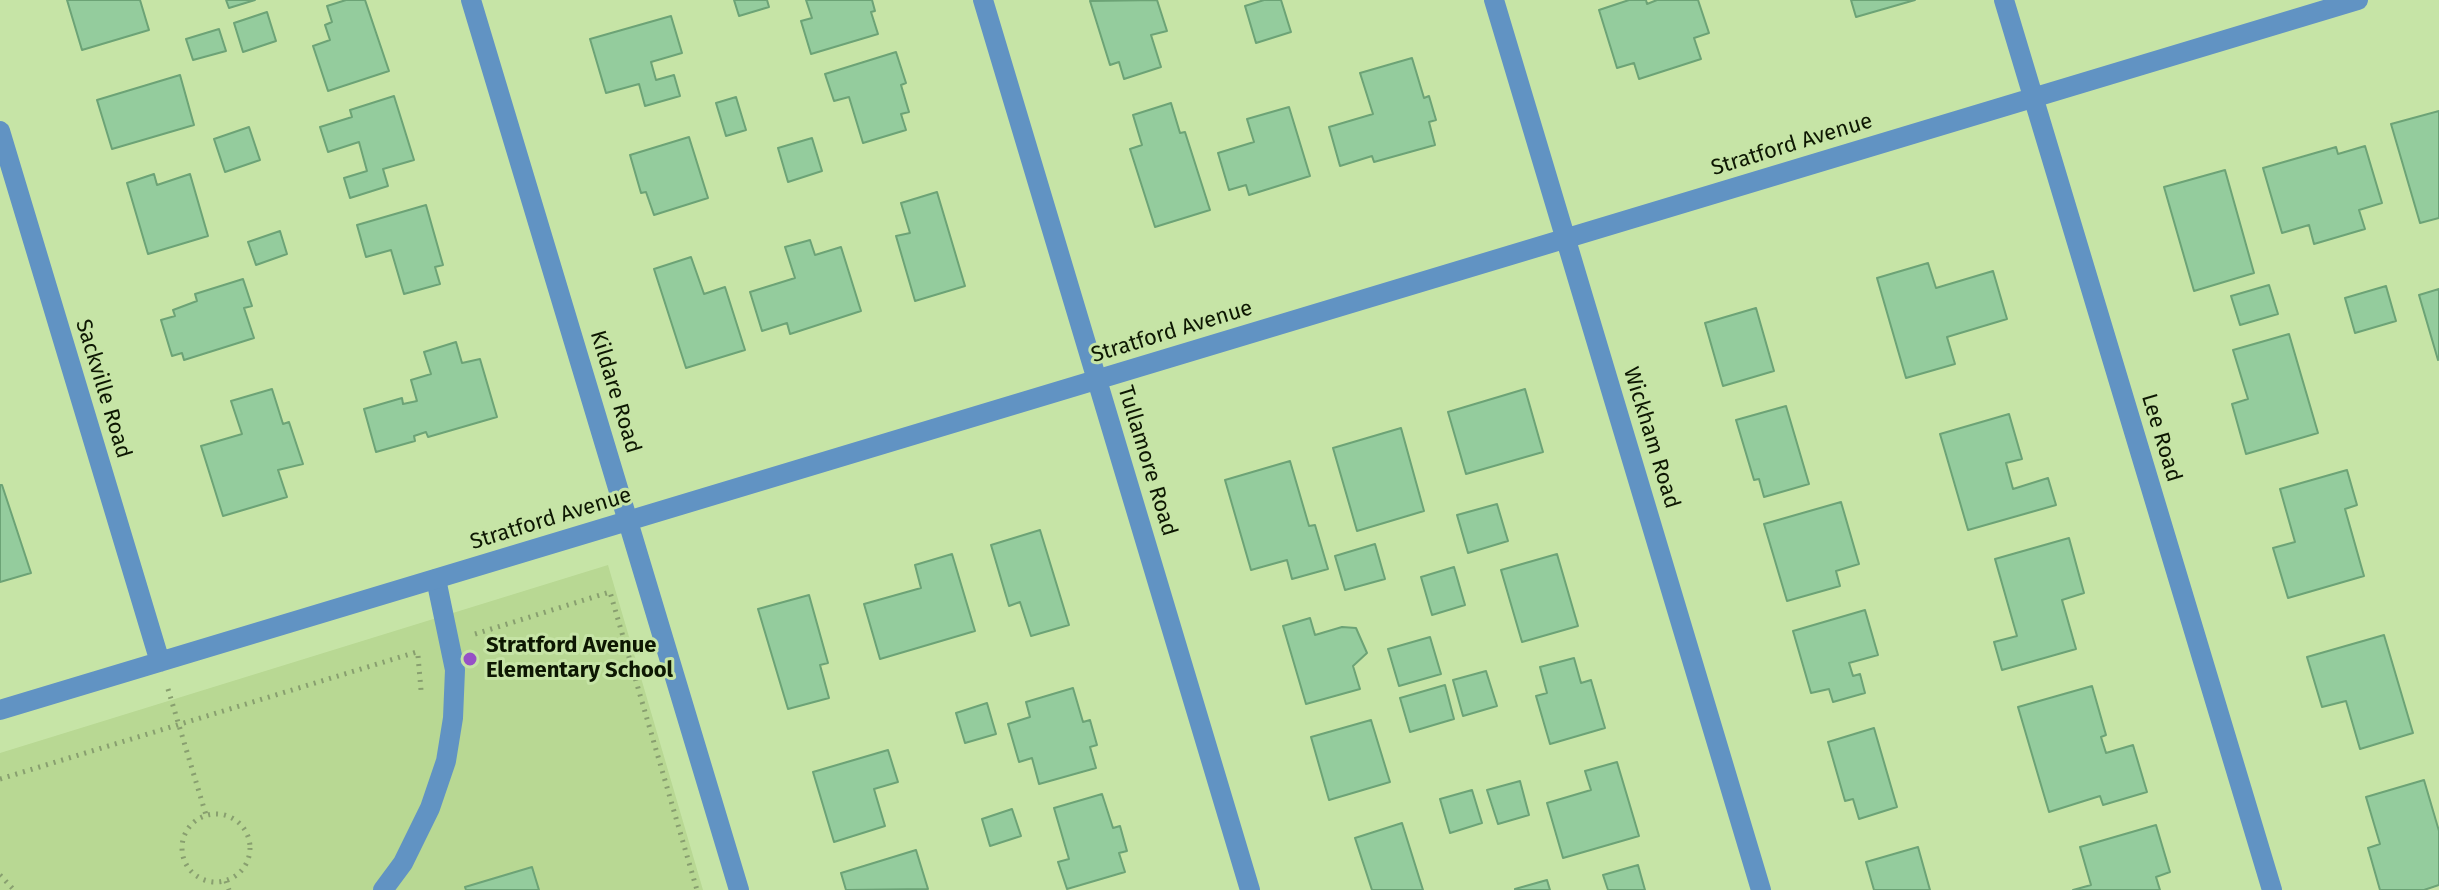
<!DOCTYPE html>
<html>
<head>
<meta charset="utf-8">
<style>
	body { margin:0 }
	canvas { display:block; background:#c6e4a6 }
</style>
</head>
<body>
<canvas width="2439" height="890"></canvas>
<script>
const c = document.querySelector('canvas').getContext('2d');
c.lineJoin = 'round';
function paint(path, color) {
  c.fillStyle = color;
  c.fill(path, 'evenodd');
}
function toPath(rows) {
  const path = new Path2D();
  for (const r of rows) {
    if (r.length === 3) {
      path.moveTo(r[0] + r[2], r[1]);
      path.arc(r[0], r[1], r[2], 0, 2 * Math.PI);
      continue;
    }
    path.moveTo(r[0], r[1]);
    for (let i = 2; i < r.length; i += 2) path.lineTo(r[i], r[i + 1]);
  }
  return path;
}
function trace(path, color, width, dash) {
  c.strokeStyle = color;
  c.lineWidth = width;
  c.lineCap = dash ? 'butt' : 'round';
  c.setLineDash(dash || []);
  c.stroke(path);
}
function write(font, color, halo, rows, align = 'center') {
  c.font = font + ' "Fira Sans",sans-serif';
  c.lineWidth = 6;
  c.setLineDash([]);
  c.textBaseline = 'middle';
  c.strokeStyle = halo;
  c.fillStyle = color;
  for (const [text, x, y, turn = 0] of rows) {
    c.save();
    c.translate(x, y);
    c.rotate((+turn || 0) * Math.PI / 180);
    c.textAlign = isNaN(turn) ? turn : align;
    if (halo) c.strokeText(text, 0, 0);
    c.fillText(text, 0, 0);
    c.restore();
  }
}
const built = toPath([
	[608,565,703,890,0,890,0,753]
]);
const building = toPath([
	[67,0,140,0,149,30,82,50,67,0],
	[226,0,255,0,229,8,226,0],
	[346,0,365,0,389,71,328,91,313,46,330,40,325,25,332,22,327,6,346,0],
	[734,0,767,0,769,7,739,16,734,0],
	[806,0,872,0,875,11,871,12,878,34,811,54,801,21,812,18,806,0],
	[1157,0,1167,31,1151,35,1161,67,1124,79,1119,62,1110,65,1090,1,1157,0],
	[1264,0,1281,0,1291,32,1256,43,1245,6,1264,0],
	[1629,0,1646,0,1647,4,1657,0,1698,0,1709,33,1694,38,1701,59,1639,79,1634,63,1617,68,1599,10,1629,0],
	[1851,0,1915,0,1856,17,1851,0],
	[267,12,276,41,243,52,234,23,267,12],
	[671,16,682,53,651,62,656,80,674,75,680,96,645,106,639,84,606,93,590,39,671,16],
	[219,29,226,51,193,60,186,39,219,29],
	[896,52,906,83,901,85,909,112,901,114,906,130,863,143,849,97,834,101,825,74,896,52],
	[1412,58,1424,98,1429,96,1436,120,1429,122,1435,145,1374,162,1372,156,1340,166,1329,127,1373,114,1360,73,1412,58],
	[180,75,194,125,112,149,97,100,180,75],
	[394,96,414,160,383,169,388,186,350,198,344,178,367,171,359,142,328,152,320,127,352,117,350,110,394,96],
	[736,97,746,130,726,136,716,103,736,97],
	[1171,103,1180,133,1185,132,1210,210,1155,227,1130,149,1142,145,1133,115,1171,103],
	[1289,107,1310,176,1249,195,1246,185,1229,190,1218,153,1254,142,1247,119,1289,107],
	[2439,111,2439,218,2420,223,2391,124,2439,111],
	[249,127,260,160,225,172,214,139,249,127],
	[689,137,708,198,654,215,646,192,641,193,630,155,689,137],
	[812,138,822,171,788,182,778,148,812,138],
	[2365,146,2382,203,2359,210,2365,229,2314,244,2309,225,2282,233,2263,168,2336,147,2338,154,2365,146],
	[2225,170,2254,273,2194,291,2164,187,2225,170],
	[154,174,157,185,190,174,208,236,148,254,127,183,154,174],
	[937,192,965,286,915,301,896,236,910,233,901,203,937,192],
	[426,205,443,265,435,267,440,284,404,294,391,250,366,257,357,225,426,205],
	[280,231,287,254,256,265,248,242,280,231],
	[810,240,815,255,841,247,861,311,790,334,787,323,762,331,750,292,795,278,785,247,810,240],
	[691,257,704,294,725,287,745,350,686,368,654,269,691,257],
	[1928,263,1936,288,1993,271,2007,319,1947,337,1955,364,1906,378,1877,278,1928,263],
	[243,279,252,306,244,308,254,338,184,360,182,353,172,356,161,320,175,316,173,310,197,301,195,294,243,279],
	[2269,285,2278,314,2240,325,2231,296,2269,285],
	[2386,286,2396,321,2355,333,2345,298,2386,286],
	[2439,289,2439,359,2438,360,2419,295,2439,289],
	[1756,308,1774,371,1723,386,1705,323,1756,308],
	[2289,334,2318,433,2246,454,2232,404,2248,399,2233,350,2289,334],
	[456,342,462,363,480,359,497,417,428,437,426,432,414,436,415,441,376,452,364,409,402,398,403,404,417,401,411,380,431,374,424,352,456,342],
	[272,389,283,424,289,422,303,464,278,470,287,497,223,516,201,446,242,434,231,401,272,389],
	[1525,389,1543,452,1466,474,1448,412,1525,389],
	[1786,406,1809,484,1764,497,1759,479,1754,480,1736,420,1786,406],
	[2009,414,2022,459,2006,463,2013,489,2048,478,2056,505,1968,530,1940,434,2009,414],
	[1401,428,1424,511,1357,531,1333,448,1401,428],
	[1290,461,1309,526,1315,525,1328,569,1292,579,1287,560,1251,570,1225,480,1290,461],
	[2347,470,2357,505,2345,509,2364,576,2288,598,2273,548,2295,542,2280,489,2347,470],
	[0,485,2,485,31,573,0,582,0,485],
	[1841,502,1859,564,1836,571,1840,586,1787,601,1764,524,1841,502],
	[1497,504,1508,541,1468,553,1457,515,1497,504],
	[1040,530,1069,625,1031,636,1020,602,1009,606,991,545,1040,530],
	[2069,538,2084,593,2062,600,2076,649,2002,670,1994,642,2017,636,1995,559,2069,538],
	[1375,544,1385,579,1345,590,1335,556,1375,544],
	[952,554,975,631,880,659,864,604,921,588,915,565,952,554],
	[1557,554,1578,626,1522,642,1501,570,1557,554],
	[1454,567,1465,605,1432,615,1421,577,1454,567],
	[809,595,828,663,820,665,829,698,788,709,758,609,809,595],
	[1865,610,1878,655,1849,663,1853,676,1860,674,1865,693,1833,702,1829,689,1811,693,1793,631,1865,610],
	[1310,618,1315,635,1342,627,1356,628,1367,653,1353,666,1360,689,1306,704,1283,626,1310,618],
	[2384,635,2413,733,2360,749,2346,701,2322,707,2307,657,2384,635],
	[1430,637,1441,674,1399,686,1388,649,1430,637],
	[1574,658,1581,683,1591,680,1605,728,1550,744,1536,696,1547,693,1540,667,1574,658],
	[1486,671,1497,706,1463,716,1453,680,1486,671],
	[1445,685,1454,719,1410,732,1400,698,1445,685],
	[2092,686,2106,735,2101,737,2106,753,2133,745,2147,792,2103,805,2100,796,2049,812,2018,707,2092,686],
	[1073,688,1083,722,1090,720,1097,745,1090,747,1096,768,1039,784,1032,758,1019,762,1008,724,1030,717,1026,702,1073,688],
	[987,703,996,734,965,743,956,713,987,703],
	[1371,720,1390,782,1329,800,1311,737,1371,720],
	[1874,728,1897,807,1859,819,1853,799,1845,801,1828,742,1874,728],
	[888,750,898,782,874,789,885,826,834,842,813,772,888,750],
	[1617,762,1639,836,1563,858,1547,803,1591,790,1585,771,1617,762],
	[2424,780,2439,831,2439,885,2424,890,2380,890,2368,848,2380,844,2366,797,2424,780],
	[1520,781,1529,815,1498,824,1487,790,1520,781],
	[1472,790,1482,823,1450,833,1440,799,1472,790],
	[1102,794,1113,828,1120,826,1127,851,1119,853,1125,872,1067,889,1058,862,1069,859,1054,808,1102,794],
	[1012,809,1021,836,990,846,982,819,1012,809],
	[1402,823,1423,890,1372,890,1355,838,1402,823],
	[2156,825,2170,872,2156,877,2160,890,2073,890,2091,885,2080,847,2156,825],
	[1918,847,1930,890,1874,890,1866,862,1918,847],
	[916,850,928,889,846,890,841,873,916,850],
	[1638,865,1645,890,1608,890,1603,875,1638,865],
	[532,867,539,890,466,890,465,887,532,867],
	[1547,880,1550,890,1515,890,1515,889,1547,880]
]);
const path = toPath([
	[475,634,610,592,697,890],
	[418,656,421,690],
	[168,689,206,815],
	[0,779,420,651],
	[216,848,34],
	[0,875,14,890],
	[226,881,229,890]
]);
const lane = toPath([
	[383,890,403,863,430,808,446,761,453,718,455,670,436,579]
]);
const street = toPath([
	[471,0,739,890],
	[983,0,1250,890],
	[1494,0,1761,890],
	[2004,0,2272,890],
	[0,131,160,662],
	[0,710,2358,0]
]);
const markers = [
	[470,659,8,"#9651c6"]
];
const streetNames = [
	["Stratford Avenue",1792,145,-17],
	["Stratford Avenue",1172,332,-17],
	["Sackville Road",103,389,73],
	["Kildare Road",615,392,73],
	["Wickham Road",1651,438,73],
	["Lee Road",2161,438,73],
	["Tullamore Road",1147,461,73],
	["Stratford Avenue",551,519,-17]
];
const poiNames = [
	["Stratford Avenue",486,646],
	["Elementary School",486,671]
];
paint(built, '#b8d893');
paint(building, '#94cc9d');
trace(building, '#6ca376', 2);
trace(path, '#889f6f', 5, [2, 6]);
trace(lane, '#6193c3', 20);
trace(street, '#6193c3', 20);
for (const [x, y, r, color] of markers) {
  const dot = new Path2D();
  dot.arc(x, y, r, 0, 2 * Math.PI);
  c.fillStyle = color;
  c.fill(dot);
  trace(dot, '#c6e4a6', 3);
}
write('22px', '#0d1702', '#c6e4a6', streetNames);
write('bold 22px', '#0d1702', '#c6e4a6', poiNames, 'left');
</script>
</body>
</html>
